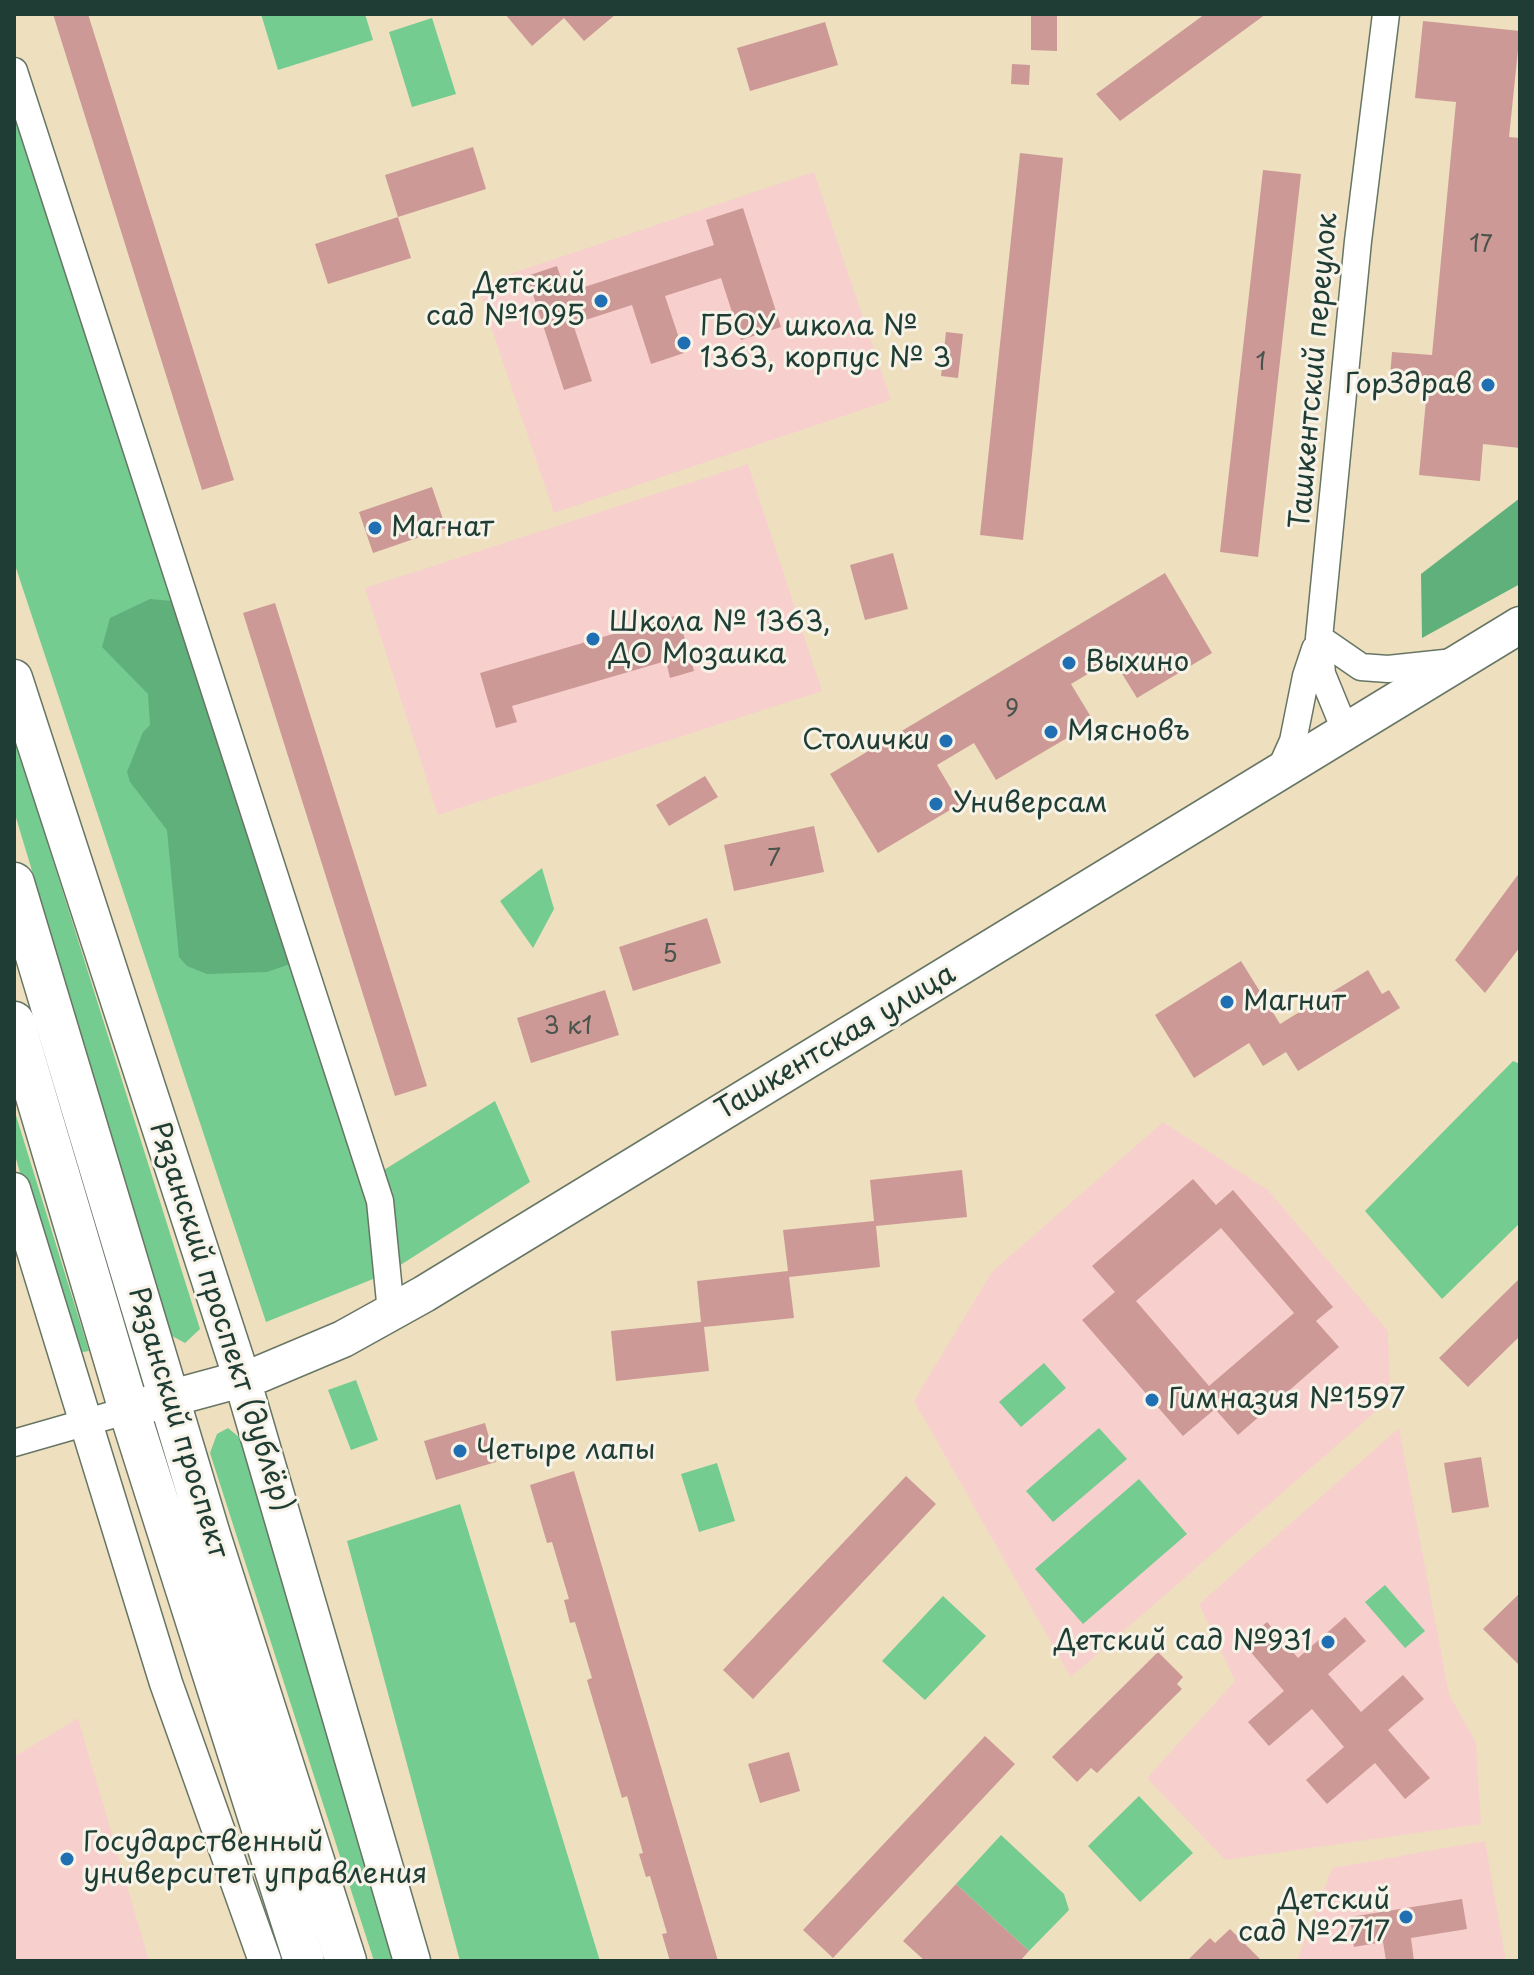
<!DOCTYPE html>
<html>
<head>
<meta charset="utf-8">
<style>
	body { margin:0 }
	#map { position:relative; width:1534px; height:1975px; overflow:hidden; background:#eedfbe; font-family:"Playpen Sans",sans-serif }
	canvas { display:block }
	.frame { position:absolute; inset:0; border:16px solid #1f3d34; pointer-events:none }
</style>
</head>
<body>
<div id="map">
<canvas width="1534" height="1975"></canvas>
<div class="frame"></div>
</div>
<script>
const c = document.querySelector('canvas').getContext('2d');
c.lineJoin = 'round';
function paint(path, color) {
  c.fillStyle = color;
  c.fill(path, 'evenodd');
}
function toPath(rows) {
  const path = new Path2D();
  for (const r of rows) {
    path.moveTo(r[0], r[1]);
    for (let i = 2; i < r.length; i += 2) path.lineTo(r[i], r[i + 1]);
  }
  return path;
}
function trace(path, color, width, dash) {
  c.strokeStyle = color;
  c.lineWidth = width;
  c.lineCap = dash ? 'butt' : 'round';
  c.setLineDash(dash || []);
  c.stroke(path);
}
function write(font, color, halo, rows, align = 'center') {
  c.font = font + ' "Playpen Sans",sans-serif';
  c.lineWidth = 6;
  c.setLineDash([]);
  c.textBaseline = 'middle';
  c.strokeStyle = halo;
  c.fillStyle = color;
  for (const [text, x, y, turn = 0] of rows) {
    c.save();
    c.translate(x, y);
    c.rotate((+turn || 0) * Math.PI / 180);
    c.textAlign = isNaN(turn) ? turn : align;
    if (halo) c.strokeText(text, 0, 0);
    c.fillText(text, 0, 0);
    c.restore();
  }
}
const built = toPath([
	[814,172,891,400,554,513,477,285],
	[748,464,822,691,438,815,365,588],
	[1163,1122,1268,1190,1388,1331,1390,1399,1071,1677,914,1401,992,1272],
	[1399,1428,1449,1694,1476,1743,1481,1824,1225,1860,1147,1778,1235,1681,1199,1604],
	[78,1718,149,1961,14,1961,14,1757],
	[1485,1841,1506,1961,1297,1961,1332,1868]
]);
const green = toPath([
	[261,14,365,14,373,40,278,70],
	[432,18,456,94,412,107,389,32],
	[14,87,371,1178,495,1101,530,1182,388,1273,266,1322,14,562],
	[14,736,200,1329,185,1343,172,1336,14,811],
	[542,868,554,909,533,948,500,901],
	[1513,1061,1520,1064,1520,1223,1442,1299,1365,1211],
	[14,1109,89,1351,76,1353,24,1186,14,1152],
	[1044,1363,1066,1388,1021,1427,999,1402],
	[356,1380,378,1440,351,1450,328,1390],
	[228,1428,245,1442,401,1961,374,1961,314,1776,210,1453,217,1434],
	[1099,1428,1127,1459,1053,1522,1026,1491],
	[717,1463,735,1521,699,1532,681,1474],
	[1139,1479,1187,1534,1083,1624,1035,1569],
	[460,1504,600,1961,460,1961,347,1541],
	[1385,1585,1425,1631,1405,1648,1365,1602],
	[943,1596,986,1636,925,1700,882,1661],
	[1139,1796,1193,1853,1140,1902,1088,1846],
	[1001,1835,1064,1894,1069,1910,1029,1951,956,1884]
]);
const forest = toPath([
	[1520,498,1520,584,1422,638,1421,574],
	[150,599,183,602,293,963,267,972,207,974,187,966,179,957,167,830,130,782,127,772,143,732,150,725,148,694,102,647,110,618]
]);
const building = toPath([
	[53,14,88,14,234,480,202,490],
	[505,14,616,14,584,41,564,18,532,46],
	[1031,14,1057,14,1057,51,1031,50],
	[1205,14,1266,14,1120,121,1096,94],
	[1423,21,1520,31,1509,137,1520,138,1520,448,1483,444,1480,481,1419,475,1428,379,1390,376,1392,352,1432,355,1456,102,1415,98],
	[825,22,838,65,750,91,737,48],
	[1012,64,1030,65,1029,85,1011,84],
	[473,147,486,189,398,217,385,175],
	[1020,153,1063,158,1023,540,980,535],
	[1263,170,1301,174,1258,557,1220,552],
	[743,208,781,327,741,340,721,278,665,296,684,353,651,364,632,305,573,324,592,381,564,390,527,276,557,266,566,293,714,245,706,220],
	[398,217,411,258,328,284,315,244],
	[946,332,963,334,958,378,941,376],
	[432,487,446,528,373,553,359,512],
	[893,553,908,609,865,620,850,565],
	[1165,573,1212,653,1137,698,1113,659,1071,684,1094,722,996,780,974,743,937,765,960,804,878,853,830,774],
	[275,603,427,1086,395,1096,243,613],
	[678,615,694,671,670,678,666,661,512,706,517,722,496,728,480,673],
	[705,776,718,797,669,826,656,805],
	[814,826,824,872,734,891,724,845],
	[1520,872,1520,947,1485,993,1455,960],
	[707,918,721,963,633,991,619,947],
	[1241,961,1280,1024,1368,970,1382,994,1389,990,1400,1008,1298,1071,1286,1052,1263,1066,1249,1043,1194,1078,1155,1015],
	[605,990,619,1035,531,1063,517,1018],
	[962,1170,967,1217,876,1226,880,1267,789,1277,794,1318,704,1327,709,1371,616,1381,611,1331,701,1322,697,1281,788,1271,783,1230,874,1221,870,1180],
	[1193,1179,1216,1205,1233,1190,1333,1307,1316,1321,1339,1347,1238,1435,1215,1409,1183,1436,1082,1320,1115,1292,1092,1266],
	[1221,1228,1294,1313,1209,1386,1136,1301],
	[1520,1278,1520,1336,1468,1387,1439,1358],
	[485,1423,496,1462,436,1480,424,1441],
	[1481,1457,1489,1507,1452,1513,1444,1463],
	[574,1471,661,1767,718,1961,670,1961,662,1934,667,1933,650,1876,646,1877,639,1854,643,1853,627,1796,622,1798,587,1680,592,1678,575,1622,570,1623,564,1600,569,1599,552,1542,547,1543,530,1485],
	[906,1476,936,1504,753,1699,723,1670],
	[1520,1593,1520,1666,1483,1629],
	[1345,1617,1366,1641,1328,1674,1361,1712,1403,1675,1424,1699,1388,1730,1430,1778,1405,1799,1375,1763,1327,1804,1306,1780,1344,1747,1312,1709,1269,1746,1248,1722,1284,1691,1243,1643,1267,1622,1298,1658],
	[1158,1652,1183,1677,1177,1684,1182,1689,1097,1773,1091,1768,1077,1782,1052,1757],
	[985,1736,1015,1764,833,1958,803,1930],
	[789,1752,800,1791,760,1803,748,1764],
	[956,1884,1029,1951,1020,1961,925,1961,903,1941],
	[1462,1899,1467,1929,1411,1938,1414,1961,1386,1961,1383,1942,1354,1947,1350,1917],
	[1230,1929,1262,1961,1187,1961,1210,1938,1215,1943]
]);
const minor = toPath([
	[14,71,380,1201,391,1312],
	[1319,638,1361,667,1388,669,1454,662],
	[1345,730,1322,674,1319,638,1358,241,1386,14],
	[1280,770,1293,741,1306,676,1315,649],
	[14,1443,129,1410]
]);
const tertiary = toPath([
	[14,1189,166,1683,265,1961]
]);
const secondary = toPath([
	[14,678,242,1379,412,1961],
	[142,1406,260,1374,343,1339,424,1294,1520,625]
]);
const primary = toPath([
	[14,883,210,1535,346,1961],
	[14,1022,129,1410,304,1961]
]);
const markers = [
	[601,301,8,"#1f6fb2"],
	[684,343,8,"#1f6fb2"],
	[1488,385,8,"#1f6fb2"],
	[375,528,8,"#1f6fb2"],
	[593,639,8,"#1f6fb2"],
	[1069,663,8,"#1f6fb2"],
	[1051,732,8,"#1f6fb2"],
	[946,741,8,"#1f6fb2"],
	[936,804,8,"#1f6fb2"],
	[1227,1002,8,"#1f6fb2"],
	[1152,1400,8,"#1f6fb2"],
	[460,1451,8,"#1f6fb2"],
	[1328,1642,8,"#1f6fb2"],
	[67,1859,8,"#1f6fb2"],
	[1406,1917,8,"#1f6fb2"]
];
const numberNames = [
	["17",1481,245],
	["1",1261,363],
	["9",1012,710],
	["7",774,859],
	["5",670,955],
	["3 к1",568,1027]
];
const poiNames = [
	["Детский",585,285,"right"],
	["сад №1095",585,317,"right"],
	["ГБОУ школа №",700,327],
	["1363, корпус № 3",700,359],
	["ГорЗдрав",1472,385,"right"],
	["Магнат",391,528],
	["Школа № 1363,",609,623],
	["ДО Мозаика",609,655],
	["Выхино",1085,663],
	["Мясновъ",1067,732],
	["Столички",930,741,"right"],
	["Универсам",952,804],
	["Магнит",1243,1002],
	["Гимназия №1597",1168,1400],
	["Четыре лапы",476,1451],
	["Детский сад №931",1312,1642,"right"],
	["Государственный",83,1843],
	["университет управления",83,1875],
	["Детский",1390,1901,"right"],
	["сад №2717",1390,1933,"right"]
];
const streetNames = [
	["Ташкентский переулок",1315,371,-85],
	["Ташкентская улица",836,1043,-31],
	["Рязанский проспект (дублёр)",220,1317,72],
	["Рязанский проспект",177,1423,73]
];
paint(built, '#f7d0ce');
paint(green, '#74cc91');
paint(forest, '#5fb07b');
paint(building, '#cc9997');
trace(minor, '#677664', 29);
trace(tertiary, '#677664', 35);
trace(secondary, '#677664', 39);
trace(primary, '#677664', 43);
trace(minor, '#fff', 26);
trace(tertiary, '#fff', 32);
trace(secondary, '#fff', 36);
trace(primary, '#fff', 40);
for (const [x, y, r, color] of markers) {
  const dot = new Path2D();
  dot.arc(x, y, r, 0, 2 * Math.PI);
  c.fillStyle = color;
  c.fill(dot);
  trace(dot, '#f7f3e8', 3);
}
write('24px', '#4a544d', null, numberNames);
write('28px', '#1f3d34', '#f7f3e8', poiNames, 'left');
write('28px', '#1f3d34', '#f7f3e8', streetNames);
</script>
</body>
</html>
